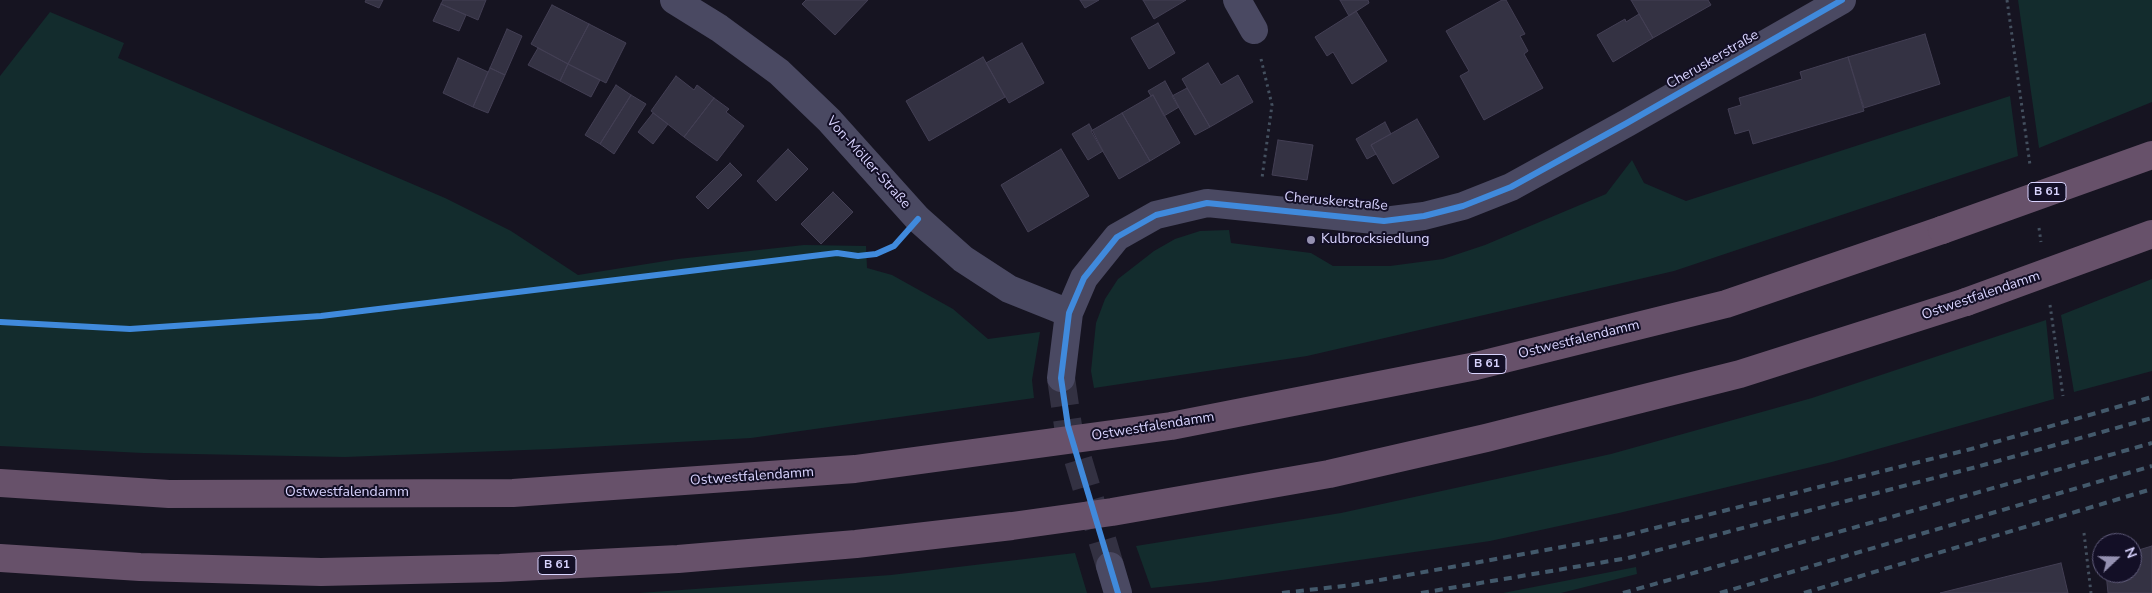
<!DOCTYPE html>
<html>
<head>
<meta charset="utf-8">
<style>
	body { margin:0 }
	#map { position:relative; width:2152px; height:593px; overflow:hidden; background:#161421; font-family:"Nunito Sans",sans-serif }
	canvas { display:block }
	.north { position:absolute; left:2092px; top:533px; width:50px; height:50px; box-sizing:border-box; background:#130f26; border:1px solid #625e7d; border-radius:50%; rotate:69deg; font-size:14px; font-weight:700; line-height:20px; text-align:center; color:#d9d4ff }
	.north::after { content:''; display:block; margin:auto; width:18px; height:22px; background:#9591b1; clip-path:polygon(50% 0,100% 100%,50% 72%,0 100%) }
</style>
</head>
<body>
<div id="map">
<canvas width="2152" height="593"></canvas>
<div class="north">N</div>
</div>
<script>
const c = document.querySelector('canvas').getContext('2d');
c.lineJoin = 'round';
function paint(path, color) {
  c.fillStyle = color;
  c.fill(path, 'evenodd');
}
function toPath(rows) {
  const path = new Path2D();
  for (const r of rows) {
    path.moveTo(r[0], r[1]);
    for (let i = 2; i < r.length; i += 2) path.lineTo(r[i], r[i + 1]);
  }
  return path;
}
function trace(path, color, width, dash) {
  c.strokeStyle = color;
  c.lineWidth = width;
  c.lineCap = dash ? 'butt' : 'round';
  c.setLineDash(dash || []);
  c.stroke(path);
}
function write(font, color, halo, rows, align = 'center') {
  c.font = font + ' "Nunito Sans",sans-serif';
  c.lineWidth = 4;
  c.setLineDash([]);
  c.textBaseline = 'middle';
  c.strokeStyle = halo;
  c.fillStyle = color;
  for (const [text, x, y, turn = 0] of rows) {
    c.save();
    c.translate(x, y);
    c.rotate((+turn || 0) * Math.PI / 180);
    c.textAlign = isNaN(turn) ? turn : align;
    if (halo) c.strokeText(text, 0, 0);
    c.fillText(text, 0, 0);
    c.restore();
  }
}
const green = toPath([
	[2018,0,2152,0,2152,102,2039,148],
	[50,12,124,43,118,58,445,198,511,231,578,275,678,259,804,245,866,246,867,268,892,275,953,309,988,339,1040,332,1032,380,1034,398,751,438,551,449,345,457,143,453,0,446,0,76],
	[2010,96,2018,156,1674,271,1307,356,1094,388,1091,371,1096,323,1105,299,1118,279,1154,251,1175,239,1200,231,1229,230,1231,243,1311,253,1333,266,1390,266,1443,259,1485,245,1606,194,1632,160,1644,183,1686,201],
	[2152,279,2152,371,2074,392,2061,315],
	[2046,320,2054,399,1832,462,1619,513,1490,541,1208,582,1151,588,1136,546,1341,513,1611,454,1812,398],
	[1075,553,1087,593,639,593,891,575],
	[1636,567,1637,574,1561,593,1503,593]
]);
const building = toPath([
	[366,0,383,0,379,8,365,2,366,0],
	[443,0,486,0,478,20,441,4,443,0],
	[806,0,868,0,835,35,802,4,806,0],
	[1080,0,1099,0,1085,8,1080,0],
	[1143,0,1186,0,1154,19,1143,0],
	[1340,0,1368,0,1369,3,1349,16,1340,0],
	[1502,0,1506,0,1525,34,1520,36,1528,51,1524,54,1543,88,1484,120,1460,76,1469,71,1446,31,1502,0],
	[1631,0,1708,0,1711,5,1653,38,1631,0],
	[441,4,466,15,459,31,433,21,441,4],
	[552,5,589,24,568,64,531,44,552,5],
	[1356,11,1387,61,1352,84,1333,52,1327,56,1315,37,1356,11],
	[1639,14,1653,38,1613,62,1597,35,1625,19,1626,22,1639,14],
	[1158,23,1175,53,1149,69,1131,38,1158,23],
	[589,24,626,43,606,83,568,64,589,24],
	[507,29,522,36,505,75,490,68,507,29],
	[1925,34,1940,84,1864,108,1848,57,1925,34],
	[1022,43,1044,83,1009,103,986,63,1022,43],
	[538,48,568,64,560,81,528,65,538,48],
	[983,57,1005,97,929,141,906,101,983,57],
	[1848,57,1864,111,1753,144,1749,130,1735,134,1728,109,1741,105,1739,98,1802,79,1800,72,1848,57],
	[458,58,488,72,473,107,443,93,458,58],
	[1208,63,1221,85,1238,75,1253,102,1210,127,1182,79,1208,63],
	[568,64,600,80,591,97,560,81,568,64],
	[490,68,505,75,488,113,473,107,490,68],
	[676,76,694,90,697,85,714,98,684,137,651,111,676,76],
	[1165,81,1179,107,1164,116,1153,95,1151,96,1148,91,1165,81],
	[616,85,631,95,600,144,585,135,616,85],
	[1187,88,1210,127,1195,135,1172,96,1187,88],
	[631,95,646,104,614,154,600,144,631,95],
	[1153,95,1180,143,1150,161,1122,113,1153,95],
	[714,98,729,109,726,112,744,126,717,161,684,137,714,98],
	[653,113,668,124,653,144,638,132,653,113],
	[1122,113,1150,161,1119,179,1091,131,1122,113],
	[1417,119,1439,157,1393,184,1371,145,1417,119],
	[1385,122,1391,134,1371,145,1376,154,1367,159,1356,139,1385,122],
	[1089,124,1103,151,1088,160,1072,134,1089,124],
	[1278,140,1313,145,1307,180,1272,175,1278,140],
	[788,149,808,169,776,201,757,181,788,149],
	[1061,149,1089,196,1028,232,1001,185,1061,149],
	[730,163,742,175,708,209,696,197,730,163],
	[833,192,853,212,821,244,801,224,833,192],
	[2152,546,2152,593,2108,593,2106,573,2132,573,2132,552,2152,546],
	[2061,563,2068,593,1940,593,2061,563]
]);
const minorTunnel = toPath([
	[1061,378,1068,426,1110,566]
]);
const path = toPath([
	[2007,0,2030,165],
	[1261,59,1272,105,1262,178],
	[2039,228,2041,242],
	[2050,305,2063,396],
	[2084,533,2091,593]
]);
const minor = toPath([
	[674,0,719,28,779,72,829,120,918,219,963,259,1009,289,1069,313],
	[1237,0,1254,30],
	[1061,378,1069,313,1084,278,1117,237,1156,215,1207,203,1384,221,1424,216,1463,206,1511,187,1627,123,1842,0],
	[1110,566,1118,593]
]);
const highway = toPath([
	[0,483,169,494,513,493,855,469,1171,426,1476,366,1726,304,1942,230],
	[0,558,140,567,321,572,500,568,678,559,856,544,1012,526,1112,512,1329,474,1486,438,1740,374,1966,302]
]);
const rail = toPath([
	[1282,593,1352,585,1623,536,1971,449,2152,397],
	[1421,593,1628,558,1980,466,2152,418],
	[1623,593,2152,443],
	[1720,593,2152,466],
	[1804,593,2152,489]
]);
const highwayBridge = toPath([
	[1942,230,2152,155],
	[1966,302,2152,234]
]);
const cycleway = toPath([
	[0,322,130,329,321,316,837,253,858,256,876,254,894,246,918,219],
	[1118,593,1068,426,1061,378,1069,313,1084,278,1117,237,1156,215,1207,203,1384,221,1424,216,1463,206,1511,187,1627,123,1842,0]
]);
const markers = [
	[1311,240,5,"#9591b1"]
];
const shields = [
	[2047,192,38],
	[1487,364,38],
	[557,565,38]
];
const shieldNames = [
	["B 61",2047,192],
	["B 61",1487,364],
	["B 61",557,565]
];
const streetNames = [
	["Cheruskerstraße",1713,60,-30],
	["Von-Möller-Straße",868,163,48],
	["Cheruskerstraße",1336,202,5],
	["Ostwestfalendamm",1981,296,-19],
	["Ostwestfalendamm",1579,340,-14],
	["Ostwestfalendamm",1153,427,-9],
	["Ostwestfalendamm",752,477,-4],
	["Ostwestfalendamm",347,493]
];
const poiNames = [
	["Kulbrocksiedlung",1321,240]
];
paint(green, '#132c2d');
paint(building, '#343243');
trace(building, '#433f54', 1);
trace(minorTunnel, '#333142', 28, [28, 14]);
trace(path, '#44505f', 3, [2.5, 4]);
trace(minor, '#4a4962', 28);
trace(highway, '#67516a', 28);
trace(rail, '#43596b', 4, [8, 6]);
trace(highwayBridge, '#67516a', 28);
trace(cycleway, '#408adc', 6);
for (const [x, y, r, color] of markers) {
  const dot = new Path2D();
  dot.arc(x, y, r, 0, 2 * Math.PI);
  c.fillStyle = color;
  c.fill(dot);
  trace(dot, '#130f26', 2);
}
for (const [x, y, w] of shields) {
  const box = new Path2D();
  box.roundRect(x - w / 2, y - 9.5, w, 19, 4);
  c.fillStyle = '#130f26';
  c.fill(box);
  trace(box, '#d9d4ff', 1);
}
write('bold 12px', '#d9d4ff', null, shieldNames);
write('14px', '#d9d4ff', '#130f26', streetNames);
write('14px', '#d9d4ff', '#130f26', poiNames, 'left');
</script>
</body>
</html>
